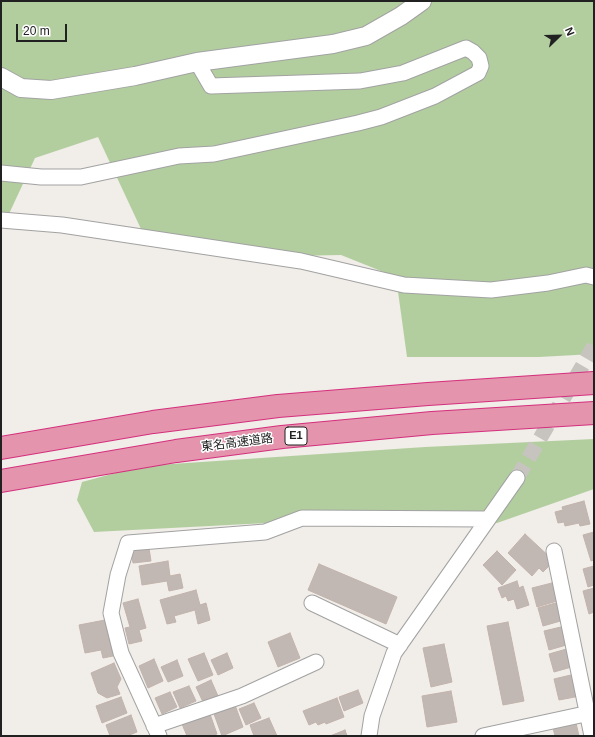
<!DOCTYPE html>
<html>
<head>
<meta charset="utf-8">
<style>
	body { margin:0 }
	#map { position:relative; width:595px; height:737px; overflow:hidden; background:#f1ede8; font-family:Arial,sans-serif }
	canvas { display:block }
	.frame { position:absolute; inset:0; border:2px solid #212121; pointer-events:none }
	.north { position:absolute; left:539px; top:16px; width:40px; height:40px; -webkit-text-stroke:3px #fff; paint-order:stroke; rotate:67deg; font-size:11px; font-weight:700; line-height:16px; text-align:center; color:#212121 }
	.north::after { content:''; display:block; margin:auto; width:14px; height:18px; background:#212121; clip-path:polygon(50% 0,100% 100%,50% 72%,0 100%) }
	.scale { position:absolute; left:16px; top:24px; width:51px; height:18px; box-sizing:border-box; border:2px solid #212121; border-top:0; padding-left:5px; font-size:12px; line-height:14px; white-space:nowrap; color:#212121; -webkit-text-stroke:3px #fff; paint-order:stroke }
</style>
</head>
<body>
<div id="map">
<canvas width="595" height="737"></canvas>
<div class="frame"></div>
<div class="north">N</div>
<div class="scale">20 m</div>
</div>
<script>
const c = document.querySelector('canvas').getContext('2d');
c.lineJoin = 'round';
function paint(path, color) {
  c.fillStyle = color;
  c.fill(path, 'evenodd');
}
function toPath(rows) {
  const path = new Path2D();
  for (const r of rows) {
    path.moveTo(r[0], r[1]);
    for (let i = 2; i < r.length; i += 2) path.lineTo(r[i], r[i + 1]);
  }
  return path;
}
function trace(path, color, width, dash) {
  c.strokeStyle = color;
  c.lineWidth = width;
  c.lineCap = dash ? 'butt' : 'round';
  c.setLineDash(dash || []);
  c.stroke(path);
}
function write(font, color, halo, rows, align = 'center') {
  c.font = font + ' Arial,"Noto Sans JP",sans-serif';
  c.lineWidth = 3;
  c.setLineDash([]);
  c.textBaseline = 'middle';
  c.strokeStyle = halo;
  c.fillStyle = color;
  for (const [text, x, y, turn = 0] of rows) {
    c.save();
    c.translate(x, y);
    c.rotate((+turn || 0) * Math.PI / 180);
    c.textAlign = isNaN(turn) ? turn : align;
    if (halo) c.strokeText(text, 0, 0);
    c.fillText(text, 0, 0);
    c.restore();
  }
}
const forest = toPath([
	[1,1,594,1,594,354,539,357,407,357,396,277,341,255,288,256,171,249,141,229,98,137,35,158,1,231],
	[594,439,594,489,497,523,399,510,267,523,94,532,77,500,82,482,142,466,425,447]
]);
const building = toPath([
	[584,501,590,524,580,526,579,523,565,526,564,522,558,523,555,512,563,510,562,507,584,501],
	[594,532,594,560,591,561,583,535,594,532],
	[525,534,554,561,543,572,539,568,532,576,508,553,525,534],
	[149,548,151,561,133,563,131,551,149,548],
	[497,551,516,570,502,585,483,565,497,551],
	[168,561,170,576,180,574,183,588,169,591,167,581,142,585,139,566,168,561],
	[319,564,397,597,386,624,308,590,319,564],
	[594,566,594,585,588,587,583,569,594,566],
	[517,581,519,588,523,586,529,605,517,609,514,599,508,601,506,596,502,598,498,588,517,581],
	[552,583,557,601,537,607,532,588,552,583],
	[594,588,594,612,589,614,583,591,594,588],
	[196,590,200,605,206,603,210,620,198,624,195,610,174,616,176,622,167,624,160,600,196,590],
	[138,599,146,628,139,630,142,641,129,644,125,628,130,627,123,603,138,599],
	[559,602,564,620,543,626,538,608,559,602],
	[105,620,113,656,103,658,101,650,85,653,79,625,105,620],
	[508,622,524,701,503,705,487,626,508,622],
	[565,626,570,644,549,650,544,631,565,626],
	[290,633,300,658,278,667,268,642,290,633],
	[444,644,452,682,431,687,423,648,444,644],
	[570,648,575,666,554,672,549,654,570,648],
	[204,653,213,675,198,681,188,659,204,653],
	[227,653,233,668,218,675,211,660,227,653],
	[154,659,163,681,148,688,139,666,154,659],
	[177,660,183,676,168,682,161,667,177,660],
	[114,663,121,679,117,687,120,694,107,698,98,693,91,673,114,663],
	[575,674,580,696,559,700,554,679,575,674],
	[211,680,218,696,203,702,196,687,211,680],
	[189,686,196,701,180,708,173,692,189,686],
	[358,690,363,703,344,711,339,697,358,690],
	[451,691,457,722,427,727,422,696,451,691],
	[170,692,177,707,162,714,155,698,170,692],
	[121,697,127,713,102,723,96,706,121,697],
	[337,698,344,717,326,724,325,722,318,725,316,722,309,725,303,711,337,698],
	[254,703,261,718,246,725,239,709,254,703],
	[235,705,243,727,222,736,214,714,235,705],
	[210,714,217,734,211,736,187,736,182,724,210,714],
	[131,715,137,732,127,736,110,736,106,725,131,715],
	[269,718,277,736,254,736,250,725,269,718],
	[576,723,579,736,555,736,553,728,576,723],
	[345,730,347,736,330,736,345,730]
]);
const minorTunnel = toPath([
	[517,478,594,346]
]);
const minor = toPath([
	[1,173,41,177,81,177,179,156,214,154,358,123,381,117,435,96,478,73,481,66,479,58,473,52,466,48,403,73,360,81,211,86,197,62],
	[1,220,62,225,301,261,404,285,491,290,548,283,586,275,594,277],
	[554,551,592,736],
	[312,603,400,645],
	[154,726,242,696,316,662],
	[159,736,121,653,111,613,118,575,128,543,265,532,302,518,488,519],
	[369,736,372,716,394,653,517,478],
	[483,736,594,712]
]);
const tertiary = toPath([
	[1,77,21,88,51,90,135,76,197,62,333,44,366,36,401,16,422,1]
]);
const motorway = toPath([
	[1,448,153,422,278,406,428,394,594,383],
	[1,481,176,451,282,437,432,423,594,413]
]);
const shields = [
	[296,436,22]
];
const shieldNames = [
	["E1",296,436]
];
const streetNames = [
	["東名高速道路",237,443,-7]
];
paint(forest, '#b2ce9f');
paint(building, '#c1b8b4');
trace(building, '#c2b2ab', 1);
trace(minorTunnel, '#c7c4c0', 15, [15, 8]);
trace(minor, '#a2a2a2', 17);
trace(tertiary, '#a2a2a2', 20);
trace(motorway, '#d42f7c', 24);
trace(minor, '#fff', 15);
trace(tertiary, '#fff', 18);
trace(motorway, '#e494ad', 22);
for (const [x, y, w] of shields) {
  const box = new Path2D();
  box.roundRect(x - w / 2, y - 9, w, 18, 3);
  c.fillStyle = '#fff';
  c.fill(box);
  trace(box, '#212121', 1);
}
write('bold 11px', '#212121', null, shieldNames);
write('12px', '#212121', '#fff', streetNames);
</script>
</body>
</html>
